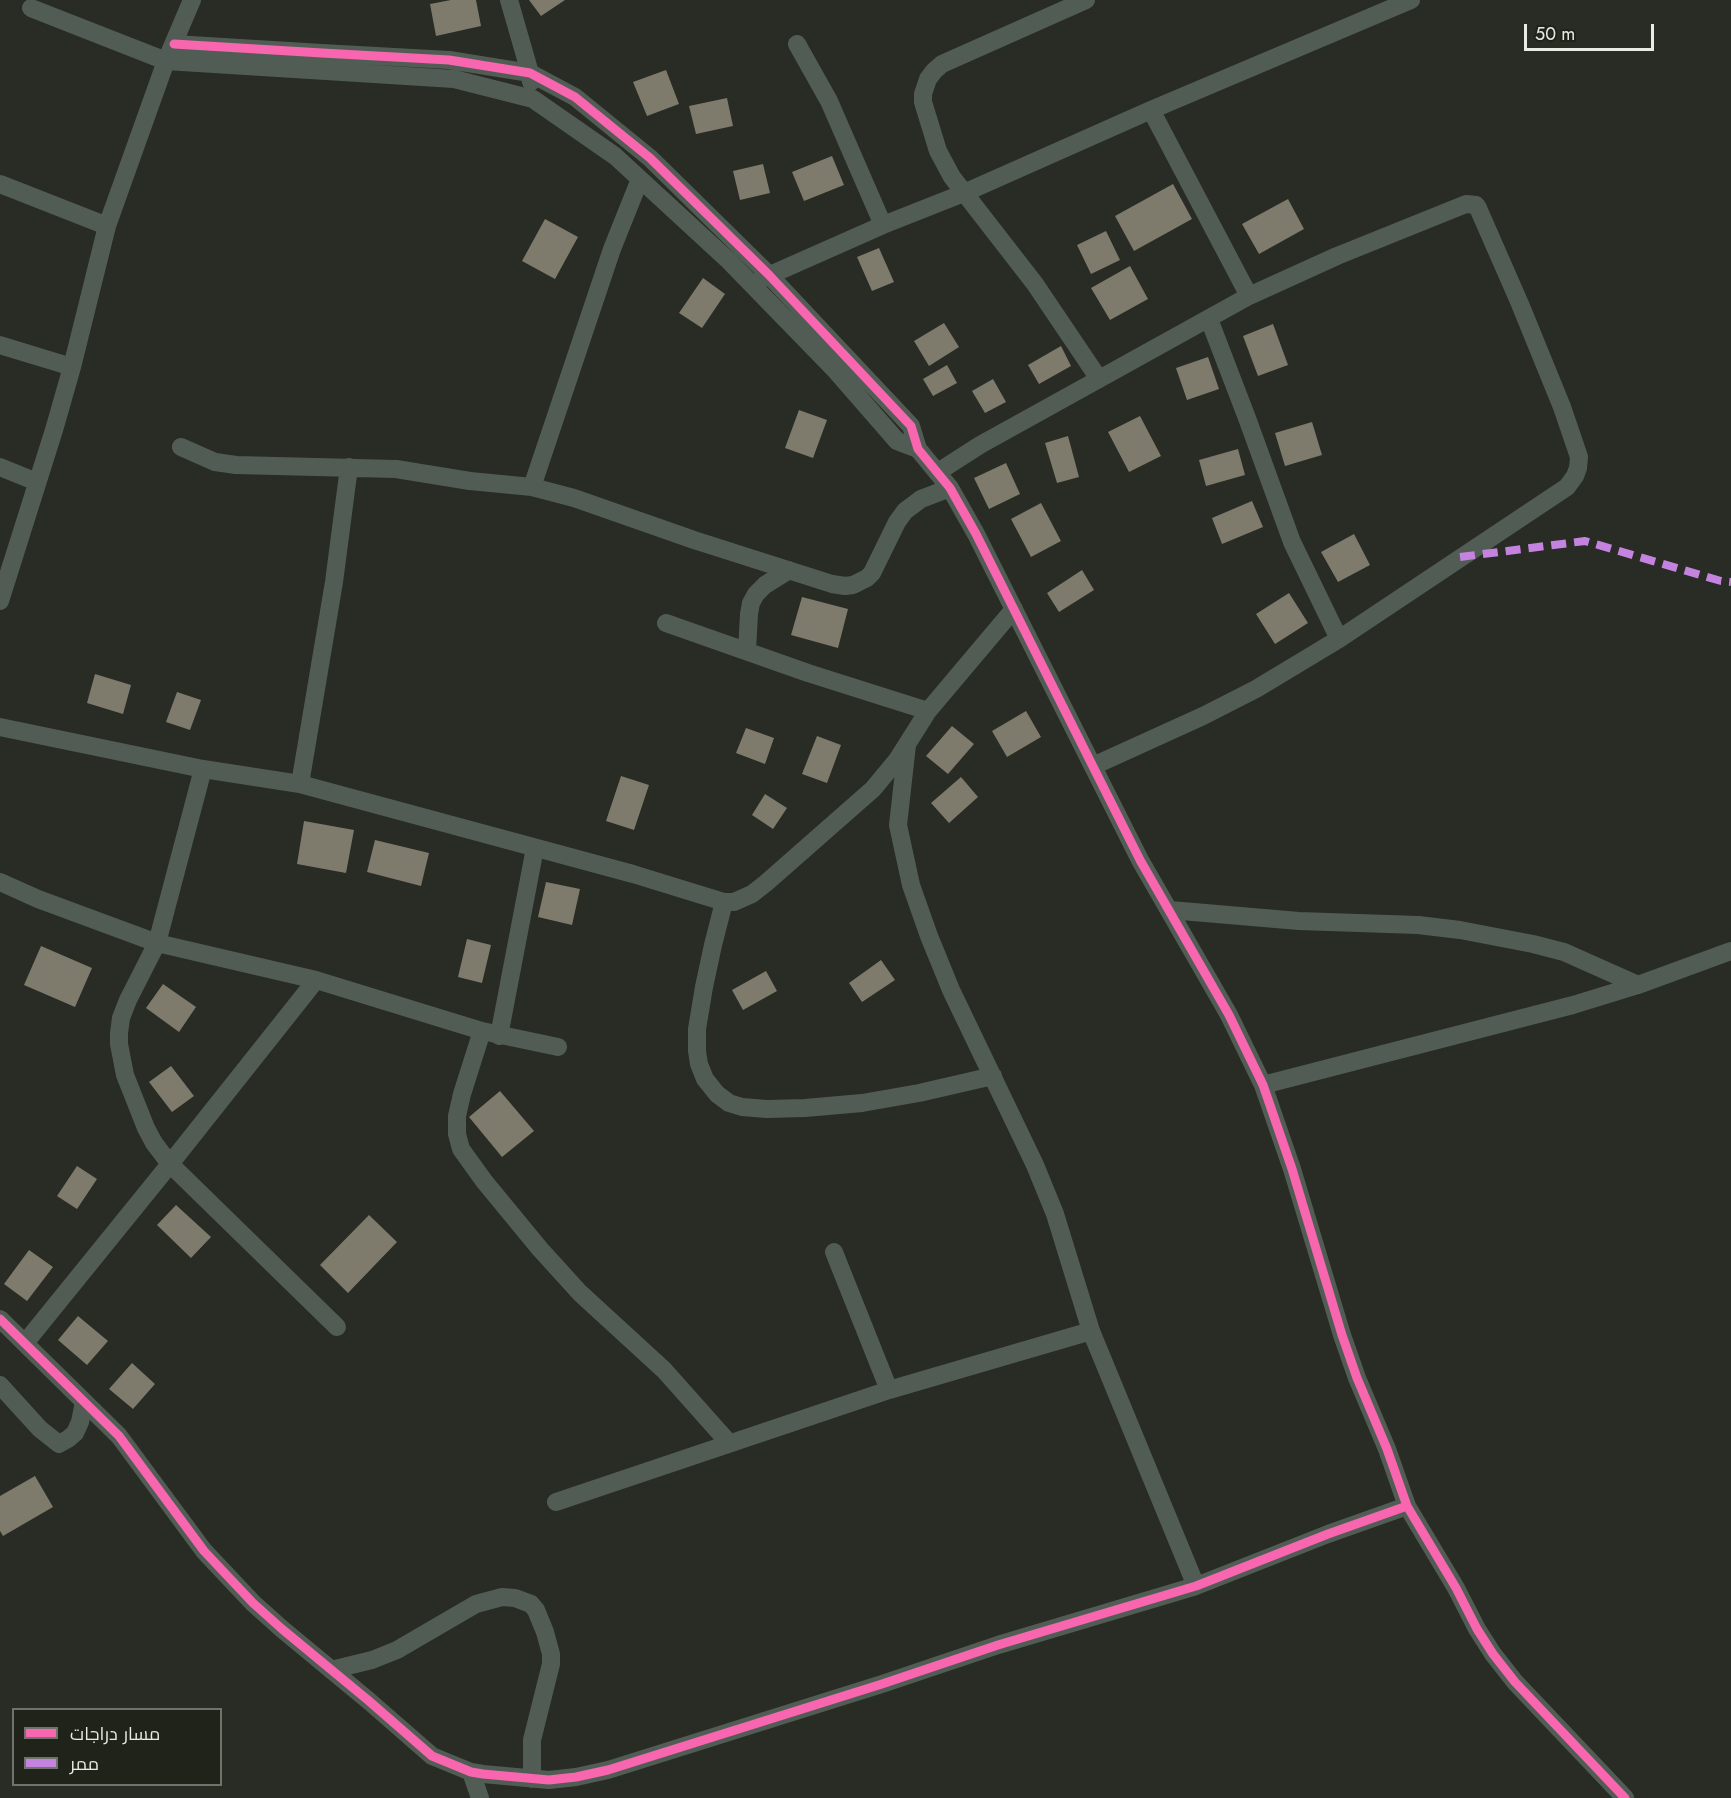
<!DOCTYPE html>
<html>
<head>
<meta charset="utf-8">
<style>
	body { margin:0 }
	#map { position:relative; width:1731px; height:1798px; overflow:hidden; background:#292b25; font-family:Jost,Cairo,sans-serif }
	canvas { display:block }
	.legend { position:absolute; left:12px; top:1708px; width:210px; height:78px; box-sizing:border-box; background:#20231a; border:2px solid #70736b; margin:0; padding:8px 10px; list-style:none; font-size:18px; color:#e8eae4 }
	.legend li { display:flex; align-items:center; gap:12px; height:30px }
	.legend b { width:30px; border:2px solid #70736b }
	.scale { position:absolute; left:1524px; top:24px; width:130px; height:27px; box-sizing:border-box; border:3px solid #e8eae4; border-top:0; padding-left:8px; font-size:18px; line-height:21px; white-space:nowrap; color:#e8eae4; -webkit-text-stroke:4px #20231a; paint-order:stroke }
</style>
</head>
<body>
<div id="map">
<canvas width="1731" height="1798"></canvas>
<ul class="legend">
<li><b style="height:8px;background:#f766af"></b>مسار دراجات</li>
<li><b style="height:8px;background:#c483df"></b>ممر</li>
</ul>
<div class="scale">50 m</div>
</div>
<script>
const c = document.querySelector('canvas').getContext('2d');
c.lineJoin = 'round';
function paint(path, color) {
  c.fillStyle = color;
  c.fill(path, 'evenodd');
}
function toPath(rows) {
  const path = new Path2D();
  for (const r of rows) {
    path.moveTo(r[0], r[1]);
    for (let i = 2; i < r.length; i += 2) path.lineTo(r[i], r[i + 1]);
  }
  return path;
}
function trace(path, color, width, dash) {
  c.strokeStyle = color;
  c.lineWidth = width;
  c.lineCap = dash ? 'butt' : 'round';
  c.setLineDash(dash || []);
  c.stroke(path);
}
const building = toPath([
	[451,0,476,0,481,26,436,36,430,4],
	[529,0,565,0,541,16],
	[666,70,679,104,647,116,633,82],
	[727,98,733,126,696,134,689,106],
	[832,156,844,185,804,201,792,172],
	[763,164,770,193,740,200,733,171],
	[1173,184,1192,219,1134,251,1115,216],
	[1288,199,1304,229,1259,254,1242,224],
	[545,219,578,237,555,279,522,261],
	[1106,231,1120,260,1091,274,1077,245],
	[879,248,894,282,872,291,857,257],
	[1130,266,1148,299,1110,320,1091,288],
	[703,278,725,294,702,328,679,313],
	[944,323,959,347,929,366,914,341],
	[1273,324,1288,365,1258,376,1243,336],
	[1061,346,1071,366,1039,384,1028,365],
	[1208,357,1219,389,1187,400,1176,368],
	[947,365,957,383,933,396,923,379],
	[993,379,1006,402,985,413,972,391],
	[799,410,827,420,813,458,785,448],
	[1140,416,1161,456,1129,472,1108,432],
	[1312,422,1322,455,1285,466,1275,433],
	[1068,436,1079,477,1057,483,1045,443],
	[1238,449,1245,475,1206,486,1199,460],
	[1006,463,1020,494,989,509,974,478],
	[1252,501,1263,527,1222,544,1212,518],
	[1041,503,1061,541,1031,557,1011,519],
	[1354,534,1370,565,1338,582,1321,552],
	[1082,570,1094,590,1059,612,1047,593],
	[1289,593,1308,623,1275,644,1256,614],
	[802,597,848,609,838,648,791,635],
	[95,674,131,685,123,714,87,703],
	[177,692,201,700,190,730,166,722],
	[1026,711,1041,737,1007,757,992,731],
	[952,726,974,744,948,774,926,756],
	[746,728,774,738,765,764,736,753],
	[817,736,841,745,827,783,802,774],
	[621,776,649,785,634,830,606,821],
	[961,777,978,797,949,823,931,803],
	[765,794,787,808,773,829,752,815],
	[304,821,354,830,346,873,297,864],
	[375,840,429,853,421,886,367,872],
	[546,882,580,889,572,925,538,917],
	[467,939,491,945,482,983,458,977],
	[41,946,92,968,75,1007,24,985],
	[881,960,895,980,862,1002,849,983],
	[766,971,777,991,743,1010,732,990],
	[163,984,196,1007,179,1032,146,1008],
	[171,1066,194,1096,172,1112,149,1082],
	[500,1091,534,1131,502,1157,469,1117],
	[77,1166,97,1179,77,1209,57,1196],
	[176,1205,211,1237,191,1258,157,1225],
	[369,1215,397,1242,348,1293,320,1265],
	[29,1250,53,1267,27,1301,4,1284],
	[78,1316,108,1341,87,1365,58,1340],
	[132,1363,155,1384,133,1409,109,1389],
	[35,1476,53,1507,3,1536,0,1531,0,1496]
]);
const street = toPath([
	[509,0,530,73,531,82],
	[1086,0,942,64,934,71,928,79,923,94,923,102,938,151,952,177,1035,284,1099,379],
	[31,8,166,61,454,79,533,99,615,156,729,261,836,371,897,441,918,449],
	[174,44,322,53,449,60,530,73,575,97,650,158,769,275,911,426,918,449,950,488,976,534,1140,860,1229,1015,1263,1085,1292,1169,1342,1335,1357,1378,1387,1449,1407,1506,1456,1588,1477,1629,1493,1654,1515,1682,1625,1798],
	[797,44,829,101,883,225],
	[1151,110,1249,296],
	[0,184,107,226],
	[761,279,883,225,964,193,1151,110,1411,0],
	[1209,319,1247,418,1292,542,1339,639],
	[0,345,72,367],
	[181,447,215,462,236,465,396,469,470,481,532,487,574,498,694,540,832,584,845,586,853,585,867,578,872,573,897,522,905,511,921,499,950,488],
	[0,467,37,482],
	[938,472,980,445,1249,296,1337,256,1466,204,1476,205,1478,208,1520,304,1562,407,1579,457,1578,468,1575,476,1567,487,1339,639,1256,689,1203,716,1093,766],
	[532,487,612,249,640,179],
	[0,601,54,430,72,367,107,226,166,61,192,0],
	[666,623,808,673,928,711],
	[747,651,749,614,751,603,756,594,765,585,789,570],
	[0,727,203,769,300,784,633,874,724,902,734,902,752,894,766,883,873,789,897,760,928,711,1014,609],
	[907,745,898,825,911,885,929,936,951,990,1035,1165,1055,1214,1091,1331,1196,1586],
	[203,769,157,943,128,1000,121,1018,119,1033,119,1044,125,1075,146,1128,154,1143,170,1164,337,1327],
	[300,784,334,582,349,467],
	[0,882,38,899,157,943,316,980,482,1031,558,1047],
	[724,902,713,945,704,987,697,1029,697,1051,699,1064,705,1079,717,1094,729,1103,742,1107,767,1109,805,1108,862,1103,919,1093,993,1076],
	[1170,910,1299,921,1418,925,1460,930,1533,944,1564,952,1638,985],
	[482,1031,462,1094,457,1116,457,1134,461,1149,484,1181,540,1249,580,1293,664,1370,729,1443],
	[499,1036,535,848],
	[1263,1085,1573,1005,1638,985,1731,951],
	[834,1252,889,1390],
	[0,1319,119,1436,204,1551,253,1603,282,1629,369,1701,432,1756,471,1772,483,1774,549,1780,576,1777,608,1770,882,1684,998,1645,1196,1586,1328,1534,1407,1506],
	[25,1343,170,1164,316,980],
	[0,1385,40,1429,59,1444,68,1439,75,1433,80,1422,84,1402],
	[556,1502,889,1390,1091,1331],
	[331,1670,372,1660,397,1650,476,1604,502,1597,515,1598,531,1604,536,1610,545,1632,551,1654,551,1664,532,1740,532,1779],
	[471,1772,480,1798]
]);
const quiet = toPath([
	[1460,557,1585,541,1721,581,1731,582]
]);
const cycleway = toPath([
	[174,44,322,53,449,60,530,73,575,97,650,158,769,275,911,426,918,449,950,488,976,534,1140,860,1229,1015,1263,1085,1292,1169,1342,1335,1357,1378,1387,1449,1407,1506,1456,1588,1477,1629,1493,1654,1515,1682,1625,1798],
	[0,1319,119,1436,204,1551,253,1603,282,1629,369,1701,432,1756,471,1772,483,1774,549,1780,576,1777,608,1770,882,1684,998,1645,1196,1586,1328,1534,1407,1506]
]);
paint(building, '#7e7b6c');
trace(street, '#515d54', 18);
trace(quiet, '#c483df', 8, [15, 8]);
trace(cycleway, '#f766af', 9);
</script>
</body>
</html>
